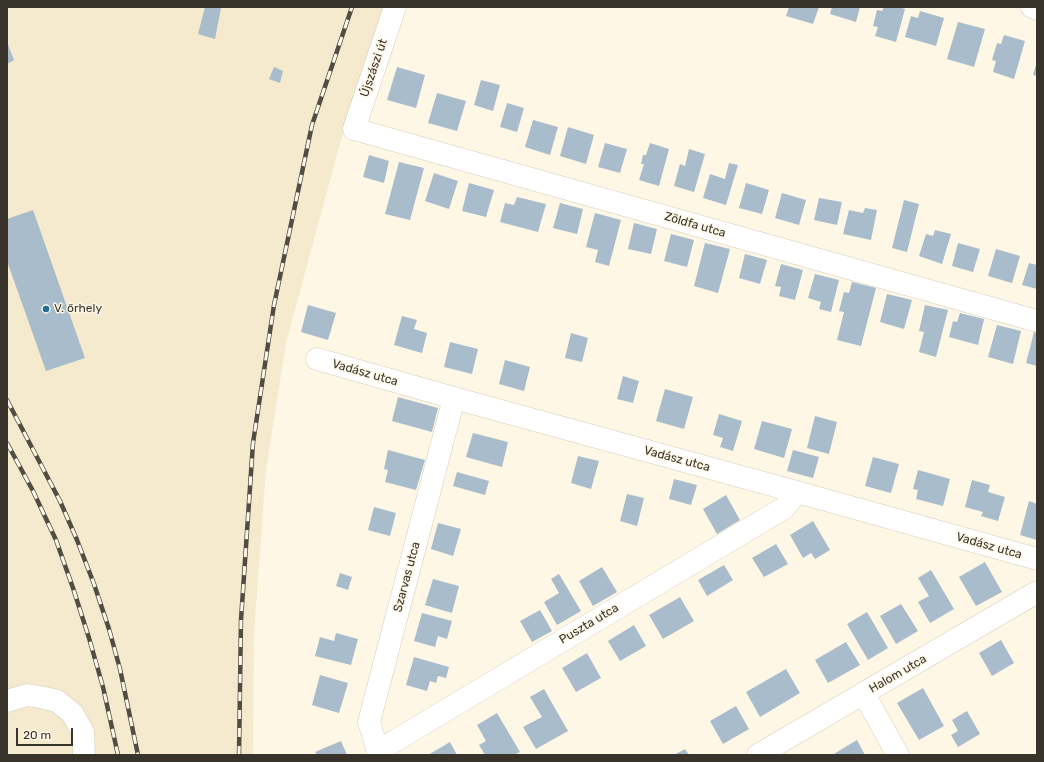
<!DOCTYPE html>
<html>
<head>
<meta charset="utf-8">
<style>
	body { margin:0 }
	#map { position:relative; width:1044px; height:762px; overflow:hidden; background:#fef7e6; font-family:Rubik,sans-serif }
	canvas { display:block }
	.frame { position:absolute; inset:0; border:8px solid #38342c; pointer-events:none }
	.scale { position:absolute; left:16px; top:728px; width:57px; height:18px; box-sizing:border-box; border:2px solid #38342c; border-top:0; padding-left:5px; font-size:12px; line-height:14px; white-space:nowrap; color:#38342c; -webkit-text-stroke:3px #fef7e6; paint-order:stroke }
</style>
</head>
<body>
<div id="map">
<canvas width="1044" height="762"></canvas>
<div class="frame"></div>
<div class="scale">20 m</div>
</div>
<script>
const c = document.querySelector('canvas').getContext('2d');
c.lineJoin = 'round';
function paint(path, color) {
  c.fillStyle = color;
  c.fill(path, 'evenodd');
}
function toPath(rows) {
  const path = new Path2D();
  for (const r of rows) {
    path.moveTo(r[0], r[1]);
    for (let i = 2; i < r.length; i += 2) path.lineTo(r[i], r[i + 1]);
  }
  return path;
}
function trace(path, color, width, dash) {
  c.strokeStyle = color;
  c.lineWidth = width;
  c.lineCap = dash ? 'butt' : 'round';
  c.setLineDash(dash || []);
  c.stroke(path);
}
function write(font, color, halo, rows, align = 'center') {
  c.font = font + ' Rubik,sans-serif';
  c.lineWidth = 3;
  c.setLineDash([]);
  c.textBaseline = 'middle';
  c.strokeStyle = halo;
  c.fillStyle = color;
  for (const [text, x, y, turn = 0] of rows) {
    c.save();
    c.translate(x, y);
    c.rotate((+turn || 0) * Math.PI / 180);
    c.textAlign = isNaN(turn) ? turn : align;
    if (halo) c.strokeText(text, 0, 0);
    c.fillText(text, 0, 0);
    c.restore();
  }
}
const built = toPath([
	[7,7,386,7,342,136,286,343,266,470,254,633,253,755,7,755]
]);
const building = toPath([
	[205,7,218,7,221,8,215,39,198,34],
	[789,7,819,7,813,24,786,16],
	[832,7,860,7,856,22,830,14],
	[884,7,898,7,905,9,896,42,875,36,878,27,873,26,877,10,882,11],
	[920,11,944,18,936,46,905,37,911,16,918,18],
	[958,22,985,29,974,67,947,59],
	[1004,35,1025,41,1014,79,993,72,996,61,992,60,997,43,1001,44],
	[7,42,14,60,7,64],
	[1037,61,1037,76,1033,75],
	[274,67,283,71,280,83,269,79],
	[397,67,425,75,416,108,387,100],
	[481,80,500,85,493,111,474,105],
	[437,93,466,101,457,131,428,123],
	[507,103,524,108,517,132,500,127],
	[533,120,558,127,550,155,525,147],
	[568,127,594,135,586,164,560,156],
	[605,143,627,149,620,173,598,167],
	[650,143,669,149,659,186,639,180,644,164,641,164,643,155,646,155],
	[689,149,705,154,694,192,674,186,680,164,685,166],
	[369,155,389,161,384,183,363,177],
	[399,162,424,168,410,220,385,214],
	[729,163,738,165,726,205,703,198,710,174,725,179],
	[434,173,458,181,449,209,425,201],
	[469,183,494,190,486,217,462,211],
	[746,183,769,190,762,214,739,208],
	[782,193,806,200,799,225,775,218],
	[517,197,546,204,538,232,500,222,505,203,514,205],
	[819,198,842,202,837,225,814,220],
	[904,200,919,204,907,252,892,248],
	[560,203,583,209,577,234,553,228],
	[865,208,877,210,871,240,843,234,849,210,863,213],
	[33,210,85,358,46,371,7,261,7,219],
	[595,213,621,220,609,266,595,262,598,250,586,247],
	[634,223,657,229,651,254,628,249],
	[935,230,951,234,942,264,919,256,926,234,933,236],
	[671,234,694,240,687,267,664,261],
	[705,243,730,249,718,293,694,286],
	[958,243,980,249,973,272,952,266],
	[996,249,1020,256,1012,283,988,276],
	[745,254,767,260,760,284,739,278],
	[1029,263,1037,265,1037,289,1022,285],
	[781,264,803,270,795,300,779,296,781,287,775,286],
	[815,274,839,280,831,312,819,309,821,302,808,298],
	[852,282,876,288,861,346,837,340,844,312,839,311,844,292,849,293],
	[887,294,912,300,904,329,880,322],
	[308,305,336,313,328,340,301,332],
	[925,305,948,310,936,357,919,352,924,332,919,331],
	[960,313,984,319,978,345,949,337,953,321,957,322],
	[402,316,417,320,414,329,427,333,422,353,394,345],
	[997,325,1021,331,1013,364,988,357],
	[1034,332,1037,333,1037,366,1026,363],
	[571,333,588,338,582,362,565,358],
	[450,342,478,349,472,374,444,367],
	[505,360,530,367,524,391,499,384],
	[623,376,639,381,633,403,617,399],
	[665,389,693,397,684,429,656,421],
	[398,397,438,408,432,432,392,421],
	[719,414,742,421,733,451,720,447,723,438,713,435],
	[815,416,837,422,829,454,807,448],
	[762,421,792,429,784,458,754,449],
	[473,433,508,442,502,467,466,457],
	[388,450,425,460,416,490,385,482,388,470,384,469],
	[793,450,819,457,813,478,787,471],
	[578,456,599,461,591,489,571,483],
	[873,457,899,464,891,493,865,486],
	[918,470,950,479,943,506,916,499,918,490,913,489],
	[457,472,489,481,485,495,453,486],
	[674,479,697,485,691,505,669,499],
	[972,480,990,485,988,492,1005,497,998,521,981,516,983,512,965,507],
	[627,494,644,498,637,526,620,521],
	[726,495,740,520,717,534,703,509],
	[1029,501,1037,504,1037,540,1020,535],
	[374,507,396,513,390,536,368,530],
	[813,521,830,550,815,559,811,553,803,558,790,535],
	[438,523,461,529,453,556,431,549],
	[776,544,788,564,764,577,752,558],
	[985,562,1002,592,976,606,959,577],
	[724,565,733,580,707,596,698,580],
	[602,567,617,592,593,606,579,581],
	[931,570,954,609,930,623,918,602,929,596,918,578],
	[340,573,352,577,348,590,336,586],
	[559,574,581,611,557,625,544,602,559,593,551,579],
	[433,579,459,586,452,613,425,605],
	[680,597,694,621,663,639,649,615],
	[901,604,918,631,896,644,880,616],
	[540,610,552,631,532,642,520,621],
	[867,612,888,648,868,660,847,624],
	[422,613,452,621,447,639,438,636,435,647,414,641],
	[634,625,646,646,620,661,608,641],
	[336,633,358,639,351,665,315,656,320,637,334,641],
	[1001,640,1014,663,992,676,979,653],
	[846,642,860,665,828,683,815,660],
	[587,653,601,678,576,692,562,668],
	[414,657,449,667,446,678,438,676,436,683,430,681,427,691,406,685],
	[786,669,800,693,760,717,746,692],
	[320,675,348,683,339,713,312,705],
	[923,688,944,726,919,740,897,703],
	[544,689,568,731,536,749,523,727,542,717,530,697],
	[736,706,749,729,723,744,710,721],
	[967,711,980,734,958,747,951,735,958,731,952,720],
	[497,713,520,752,514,755,485,755,479,745,486,741,477,725],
	[857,740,865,755,832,755],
	[341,741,347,755,317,755,315,752],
	[450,742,457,755,428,755],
	[685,749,689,755,674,755]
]);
const minor = toPath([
	[395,7,354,129,1037,321],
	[1032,7,1037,9],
	[317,359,454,398,797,492,1037,559],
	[864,694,898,755],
	[7,701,27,695,40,697,57,701,72,713,83,732,84,755],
	[378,751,784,508,797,492],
	[379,755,369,722,454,398],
	[758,755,1037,592]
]);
const rail = toPath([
	[7,400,60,501,77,540,94,584,109,629,120,669,138,755],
	[7,443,33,491,56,540,73,588,89,638,103,687,118,755],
	[239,755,241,620,253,443,274,305,312,125,352,7]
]);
const markers = [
	[46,309,4,"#1e6c9e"]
];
const streetNames = [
	["Újszászi út",374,68,-71],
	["Zöldfa utca",695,225,16],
	["Vadász utca",365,373,16],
	["Vadász utca",677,459,15],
	["Vadász utca",989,546,16],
	["Szarvas utca",407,577,-75],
	["Puszta utca",589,624,-31],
	["Halom utca",898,674,-30]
];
const poiNames = [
	["V. őrhely",54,309]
];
paint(built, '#f5eacd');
paint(building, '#a9bccb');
trace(minor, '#d5cdb8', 23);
trace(minor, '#fff', 22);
trace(rail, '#514d44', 4.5);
trace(rail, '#fef7e6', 3, [9]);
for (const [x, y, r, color] of markers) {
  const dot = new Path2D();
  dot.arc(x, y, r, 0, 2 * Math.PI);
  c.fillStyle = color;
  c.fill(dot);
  trace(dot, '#fef7e6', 1.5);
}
write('12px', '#38342c', '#fef7e6', streetNames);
write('12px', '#38342c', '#fef7e6', poiNames, 'left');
</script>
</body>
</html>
